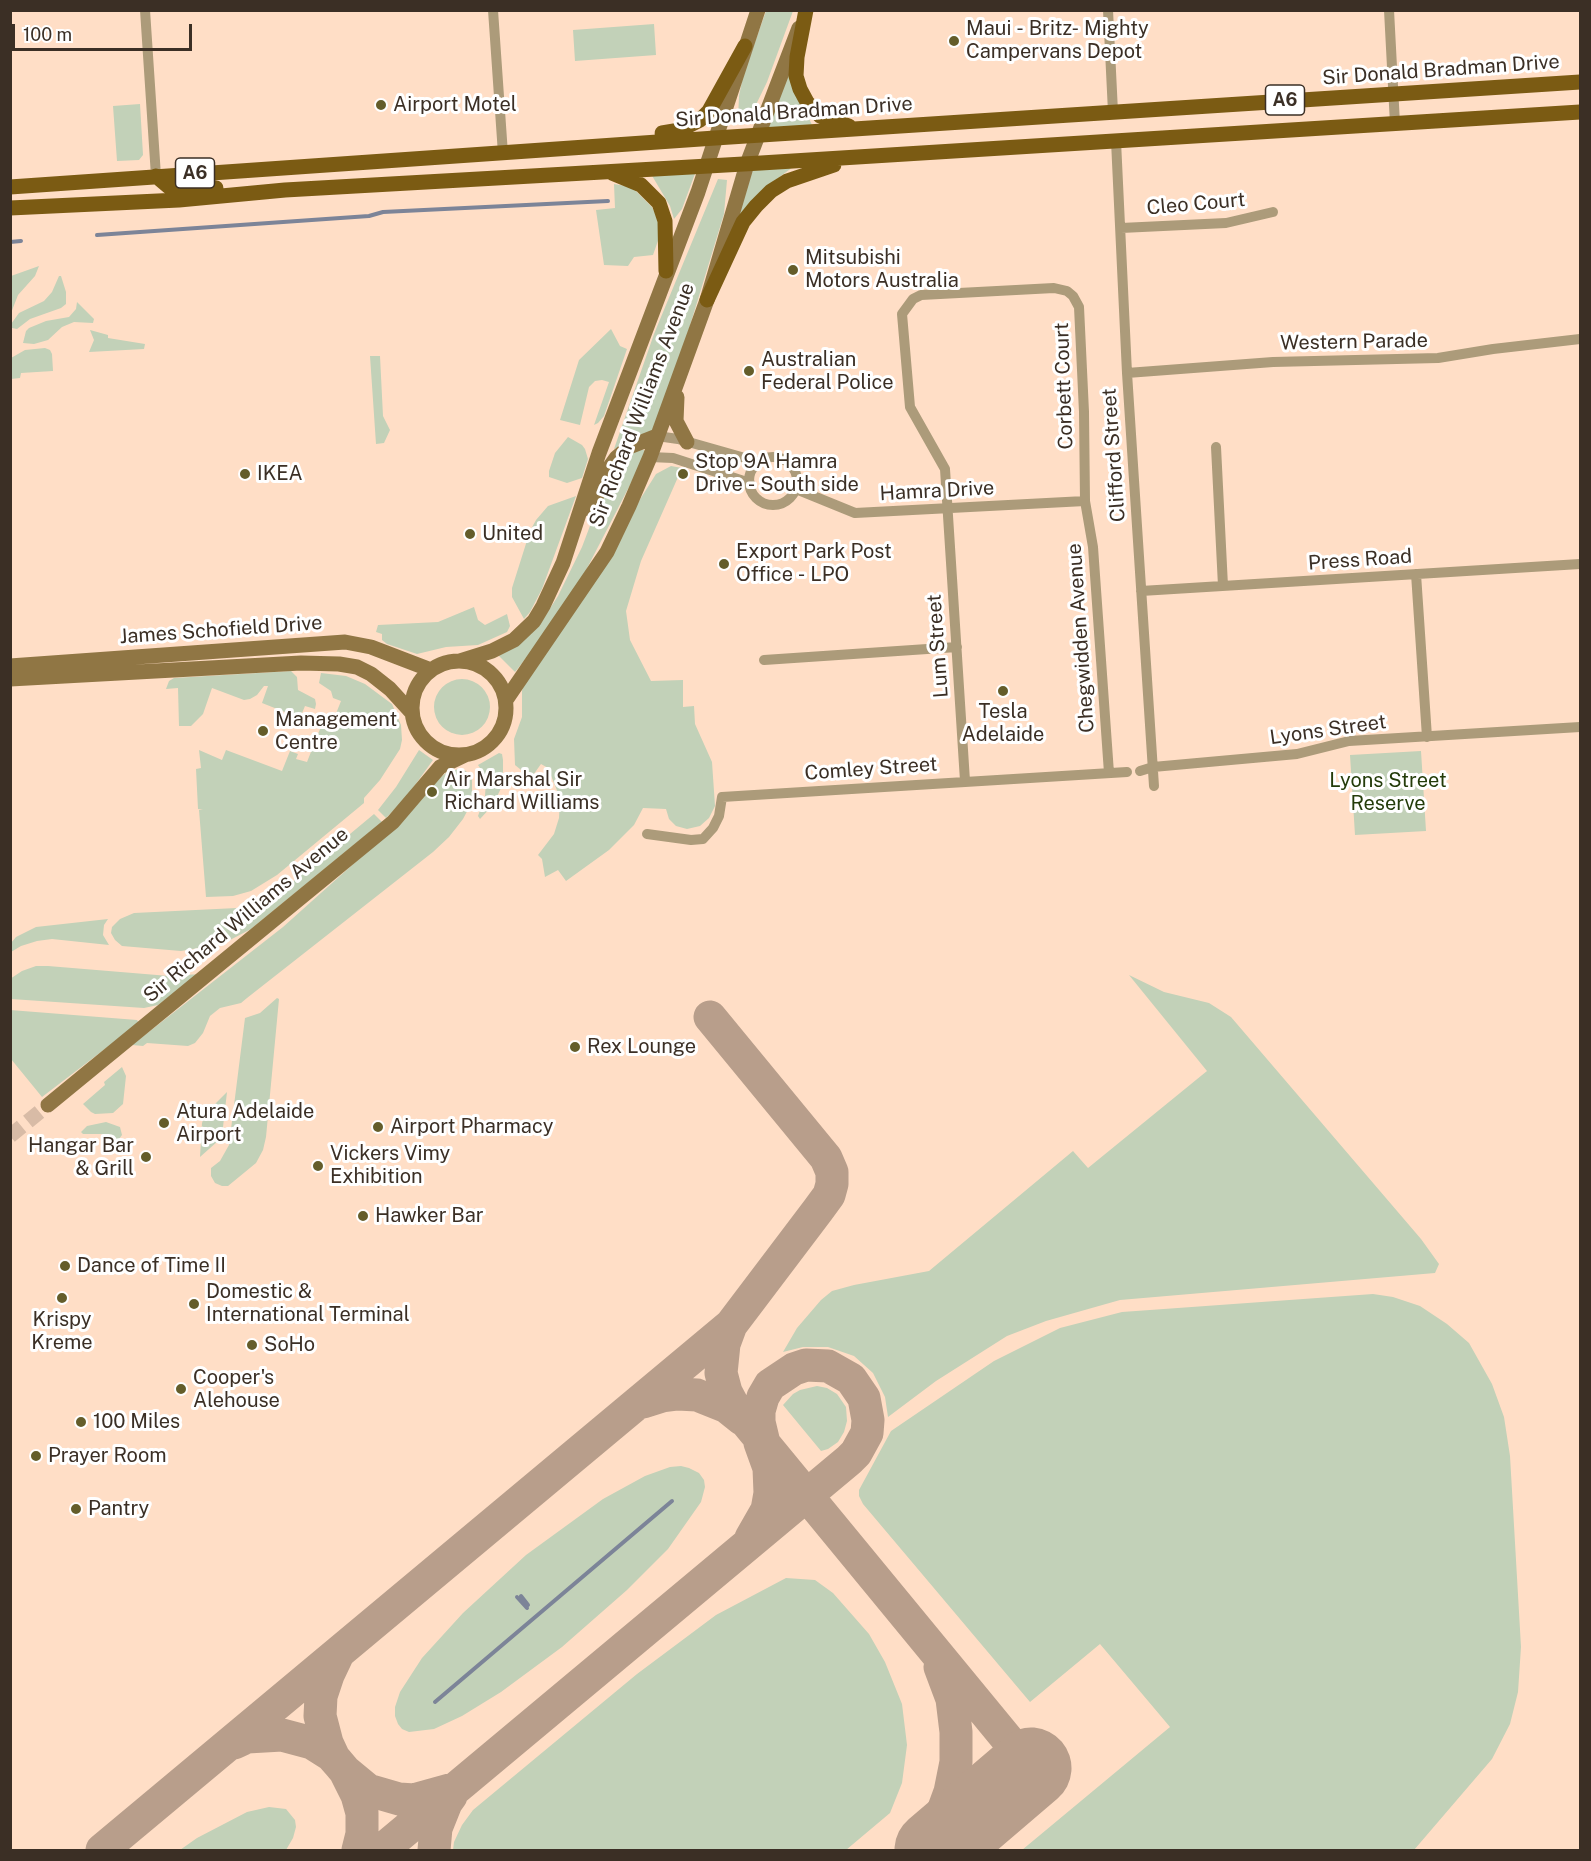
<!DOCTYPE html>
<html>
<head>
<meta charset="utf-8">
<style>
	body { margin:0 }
	#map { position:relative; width:1591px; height:1861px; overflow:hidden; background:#ffdec6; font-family:"Public Sans",sans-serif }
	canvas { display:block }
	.frame { position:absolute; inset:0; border:12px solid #3b2f25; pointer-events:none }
	.scale { position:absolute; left:12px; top:24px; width:180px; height:27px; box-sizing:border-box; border:3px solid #3b2f25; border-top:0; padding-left:8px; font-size:18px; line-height:21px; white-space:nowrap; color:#3b2f25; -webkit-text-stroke:4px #fff; paint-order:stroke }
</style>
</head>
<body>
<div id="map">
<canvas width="1591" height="1861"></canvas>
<div class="frame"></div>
<div class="scale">100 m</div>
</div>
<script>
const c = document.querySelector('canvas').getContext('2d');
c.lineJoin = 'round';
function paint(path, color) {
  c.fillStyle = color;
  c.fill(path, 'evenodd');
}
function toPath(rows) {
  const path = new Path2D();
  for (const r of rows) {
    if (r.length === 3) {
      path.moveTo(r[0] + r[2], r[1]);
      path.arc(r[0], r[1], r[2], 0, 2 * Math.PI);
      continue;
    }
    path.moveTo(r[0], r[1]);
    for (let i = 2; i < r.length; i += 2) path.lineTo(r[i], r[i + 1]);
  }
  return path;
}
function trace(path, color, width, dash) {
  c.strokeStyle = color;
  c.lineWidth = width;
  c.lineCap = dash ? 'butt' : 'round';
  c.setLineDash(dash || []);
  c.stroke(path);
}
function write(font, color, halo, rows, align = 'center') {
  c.font = font + ' "Public Sans",sans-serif';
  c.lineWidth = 6;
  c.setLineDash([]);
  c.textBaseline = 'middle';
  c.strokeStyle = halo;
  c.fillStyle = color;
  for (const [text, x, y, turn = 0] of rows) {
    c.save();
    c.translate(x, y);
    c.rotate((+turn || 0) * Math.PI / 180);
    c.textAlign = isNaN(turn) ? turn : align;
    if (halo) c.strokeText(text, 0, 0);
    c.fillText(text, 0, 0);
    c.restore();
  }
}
const green = toPath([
	[766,11,793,11,767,82,749,119,738,120,739,96,743,76],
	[654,24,656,55,575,61,573,30],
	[787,72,812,125,769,128,767,126],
	[140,104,143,155,139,160,117,161,113,106],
	[754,167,793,167,762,190,730,238,741,198],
	[696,171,682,209,674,219,670,206,651,174],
	[718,179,727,180,724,214,688,332,653,432,614,449,654,334],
	[614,184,626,186,635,190,652,207,657,216,660,235,653,255,634,257,628,266,604,265,596,210,615,208],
	[39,266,35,276,18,295,11,313,11,276],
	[59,276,61,276,66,292,66,304,61,308,30,319,17,329,12,328,11,324,19,313,44,301,52,292],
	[77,302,94,319,93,323,74,322,62,327,48,340,34,344,23,343,26,331,29,328,46,321,69,317,76,309],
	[611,329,620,346,627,349,604,416,598,423,594,425,609,382,602,380,595,381,589,387,580,425,560,420,579,360],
	[90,330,108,335,108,338,145,344,144,349,89,352,94,340],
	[45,348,50,350,52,354,53,371,21,373,20,378,11,379,11,358,25,350],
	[370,356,380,356,383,416,390,430,384,443,376,444],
	[568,437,582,445,585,449,588,459,582,478,567,483,549,477,549,471,555,453],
	[640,448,647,452,583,576,547,632,515,672,497,654,538,627,558,596,582,547,607,481,626,456],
	[671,466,682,468,641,561,626,611,630,640,651,681,683,680,683,707,694,706,695,724,712,762,715,806,709,818,700,826,687,829,676,826,669,819,666,809,643,808,634,825,609,850,566,881,558,870,545,877,542,859,538,855,554,834,559,818,560,798,548,768,541,764,531,778,515,765,514,739,522,717,522,691,524,683,651,482,656,474],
	[576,496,542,589,530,612,524,619,512,597,512,588,530,531,536,520,548,506],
	[474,607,478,620,485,625,507,614,510,626,507,632,478,645,446,647,417,654,387,644,382,640,382,634,376,632,378,625,438,622],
	[291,671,297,677,298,690,315,699,316,704,315,709,305,706,300,718,262,703,268,686,264,686,257,695,250,699,244,700,212,688,203,714,191,726,179,726,178,688,166,689,169,681,174,678],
	[321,673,346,676,365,684,392,704,401,725,402,740,400,749,380,780,364,798,364,803,277,875,251,891,233,896,206,897,199,810,203,810,198,809,196,769,201,768,199,750,222,760,226,750,282,771,290,751,298,754,296,759,307,762,324,719,327,716,335,716,341,701,333,698,331,691,319,683],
	[462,707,28],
	[419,750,433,760,405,799,386,818,378,810,396,787],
	[1421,751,1426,831,1355,835,1350,755],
	[499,753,502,754,503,760,503,784,493,805,480,819,478,816,485,796,486,781,484,774,478,765],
	[459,769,466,771,472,779,472,802,463,819,449,837,433,852,247,998,241,1003,220,1008,210,1016,203,1033,195,1043,188,1046,147,1043,143,1046,132,1045,283,927,408,815,436,781,447,772],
	[374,814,382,822,251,929,230,940,217,945,181,951,122,946,115,940,111,933,112,927,120,919,134,913,237,908,269,899,284,889],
	[108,919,104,925,103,935,109,945,52,939,37,941,21,946,11,952,11,943,16,937,36,927],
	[36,966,48,966,169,976,201,974,158,1005,144,1008,11,999,10,979,22,971],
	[1129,975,1164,992,1209,1003,1231,1017,1421,1239,1439,1264,1435,1273,1120,1300,1046,1321,1007,1336,936,1381,888,1417,885,1397,873,1373,854,1356,828,1347,803,1347,783,1352,797,1328,821,1300,832,1291,854,1285,929,1271,1073,1151,1088,1168,1207,1071],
	[277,998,279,999,266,1137,263,1150,256,1163,228,1186,222,1186,215,1183,211,1176,211,1168,220,1161,229,1145,245,1018,260,1013],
	[10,1010,137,1020,139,1023,42,1097,11,1059],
	[122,1067,126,1076,123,1104,113,1113,95,1114,91,1112,83,1104,105,1085,104,1082],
	[227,1092,223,1127,218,1141,200,1157,202,1123,205,1114],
	[106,1122,120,1127,122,1135,119,1139,114,1140,103,1134,83,1134,81,1132,87,1126],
	[1373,1294,1393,1297,1420,1306,1447,1324,1469,1343,1492,1384,1504,1417,1510,1456,1521,1647,1518,1692,1510,1724,1492,1759,1414,1850,1022,1850,1170,1727,1100,1644,1030,1702,863,1504,859,1496,859,1490,891,1431,994,1361,1060,1328,1122,1312],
	[817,1386,827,1388,837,1394,846,1407,847,1421,844,1432,838,1442,828,1449,821,1451,783,1405,793,1394,800,1390],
	[681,1466,689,1468,699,1473,704,1480,705,1487,701,1502,668,1549,627,1590,562,1647,501,1692,462,1716,434,1729,409,1732,402,1729,398,1724,395,1716,395,1707,400,1692,422,1658,463,1613,526,1555,603,1499,645,1476,670,1467],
	[786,1578,815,1580,833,1593,869,1634,885,1662,902,1704,907,1745,902,1783,890,1813,846,1850,453,1850,454,1842,462,1825,473,1810,637,1674,716,1615],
	[269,1807,286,1809,295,1820,296,1827,293,1838,286,1850,180,1850,197,1838,247,1812]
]);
const stream = toPath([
	[97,235,369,216,383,212,608,201],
	[10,242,21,241],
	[521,1596,528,1605],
	[517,1597,527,1608],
	[435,1702,672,1501]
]);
const taxiway = toPath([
	[731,1325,724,1344,721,1373,726,1392,734,1407,1031,1768],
	[643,1402,662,1396,678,1394,697,1395,727,1407,742,1419],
	[751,1538,767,1510,770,1493,769,1468,760,1443],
	[337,1656,328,1675,321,1696,320,1716,327,1743,334,1758,345,1771,368,1790,399,1799,414,1800,450,1790],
	[234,1743,247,1737,282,1735,312,1743,331,1755,345,1771,357,1795,362,1813,362,1834,358,1850],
	[102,1850,731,1325,818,1210,829,1195,832,1184,832,1172,826,1158,710,1017],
	[382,1850,849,1460,856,1453,867,1433,868,1420,864,1398,851,1379,828,1366,806,1365,794,1369,770,1385,763,1397,759,1411,759,1422,764,1443],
	[434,1850,436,1828,446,1803,451,1796],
	[924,1850,935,1833,950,1792,956,1762,956,1732,952,1699,940,1667]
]);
const runway = toPath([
	[935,1850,1031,1768]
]);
const secondaryTunnel = toPath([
	[10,1136,48,1105]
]);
const street = toPath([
	[145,10,156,176],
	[493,10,503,154],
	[1108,10,1113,112],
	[1389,10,1395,124],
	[1116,141,1127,373,1154,786],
	[1121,228,1226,223,1273,212],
	[1127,373,1273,362,1438,358,1493,349,1580,339],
	[657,436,678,439,759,462],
	[1216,447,1223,586],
	[650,457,673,458,750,483],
	[773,481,24],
	[796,489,855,513,1085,501],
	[1416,574,1427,737],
	[1141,591,1580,564],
	[764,660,957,647],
	[1140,771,1153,767,1297,754,1349,741,1580,727],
	[965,781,945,469,910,407,902,314,913,299,921,295,1054,288,1067,291,1073,296,1079,307,1084,412,1085,501,1093,547,1109,773],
	[647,834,691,840,703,839,713,828,719,816,722,797,1127,772]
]);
const secondary = toPath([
	[677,397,676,421,687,442],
	[591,510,606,472,616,458,629,447,657,436],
	[459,708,47],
	[460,661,492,651,514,640,534,621,543,606,563,563,599,453,698,192,758,10],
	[10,666,345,642,371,647,431,670],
	[10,679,301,663,339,664,357,667,371,674,390,689,412,713],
	[506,700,607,552,629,506,650,457,707,300,747,164,799,28],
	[48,1105,393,822,440,767,465,755]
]);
const primary = toPath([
	[806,10,797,57,796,76,800,89,807,102,820,116,849,126],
	[662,133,680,130,700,120,709,111,745,46],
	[612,173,641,185,659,203,665,221,666,271],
	[156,176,169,187,216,188],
	[10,187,715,138,1580,82],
	[10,208,179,200,285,190,761,163,1580,112],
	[707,300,743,222,756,206,771,191,787,181,834,165]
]);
const markers = [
	[954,41,6,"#645d2a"],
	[381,105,6,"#645d2a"],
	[793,270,6,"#645d2a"],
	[749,371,6,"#645d2a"],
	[245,474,6,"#645d2a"],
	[683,474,6,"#645d2a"],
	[470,534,6,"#645d2a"],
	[724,564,6,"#645d2a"],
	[1003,691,6,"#645d2a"],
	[263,731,6,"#645d2a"],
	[432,792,6,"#645d2a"],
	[575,1047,6,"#645d2a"],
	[164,1123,6,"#645d2a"],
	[378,1127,6,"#645d2a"],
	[146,1157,6,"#645d2a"],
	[318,1166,6,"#645d2a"],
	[363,1216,6,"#645d2a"],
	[65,1266,6,"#645d2a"],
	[62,1298,6,"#645d2a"],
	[194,1304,6,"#645d2a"],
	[252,1345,6,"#645d2a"],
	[181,1389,6,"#645d2a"],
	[81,1422,6,"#645d2a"],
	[36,1456,6,"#645d2a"],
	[76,1509,6,"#645d2a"]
];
const shields = [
	[1285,100,39],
	[195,173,39]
];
const shieldNames = [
	["A6",1285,100],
	["A6",195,173]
];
const poiNames = [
	["Maui - Britz- Mighty",966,29],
	["Campervans Depot",966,52],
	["Airport Motel",393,105],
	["Mitsubishi",805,258],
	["Motors Australia",805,281],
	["Australian",761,360],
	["Federal Police",761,383],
	["Stop 9A Hamra",695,462],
	["Drive - South side",695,485],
	["IKEA",257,474],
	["United",482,534],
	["Export Park Post",736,552],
	["Office - LPO",736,575],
	["Tesla",1003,712,"center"],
	["Adelaide",1003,735,"center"],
	["Management",275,720],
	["Centre",275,743],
	["Air Marshal Sir",444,780],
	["Richard Williams",444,803],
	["Rex Lounge",587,1047],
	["Atura Adelaide",176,1112],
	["Airport",176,1135],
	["Airport Pharmacy",390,1127],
	["Hangar Bar",134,1146,"right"],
	["& Grill",134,1169,"right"],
	["Vickers Vimy",330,1154],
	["Exhibition",330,1177],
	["Hawker Bar",375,1216],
	["Dance of Time II",77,1266],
	["Domestic &",206,1292],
	["International Terminal",206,1315],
	["Krispy",62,1320,"center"],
	["Kreme",62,1343,"center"],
	["SoHo",264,1345],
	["Cooper's",193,1378],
	["Alehouse",193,1401],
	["100 Miles",93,1422],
	["Prayer Room",48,1456],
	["Pantry",88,1509]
];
const streetNames = [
	["Sir Donald Bradman Drive",1441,70,-4],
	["Sir Donald Bradman Drive",794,112,-4],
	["Cleo Court",1196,204,-5],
	["Western Parade",1354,342,-1],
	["Corbett Court",1064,386,-92],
	["Sir Richard Williams Avenue",642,405,-69],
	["Clifford Street",1114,455,-94],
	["Hamra Drive",937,491,-3],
	["Press Road",1360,560,-4],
	["James Schofield Drive",221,630,-4],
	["Chegwidden Avenue",1081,638,-94],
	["Lum Street",938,646,-94],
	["Lyons Street",1328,730,-8],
	["Comley Street",871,769,-4],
	["Sir Richard Williams Avenue",246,915,-40]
];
const parkNames = [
	["Lyons Street",1388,781],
	["Reserve",1388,804]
];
paint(green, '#c2d1b8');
trace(stream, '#7c8498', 4);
trace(taxiway, '#b89e8b', 33);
trace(runway, '#b89e8b', 81);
trace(secondaryTunnel, '#d8bba6', 15, [15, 8]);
trace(street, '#ac9b7a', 10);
trace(secondary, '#907644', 15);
trace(primary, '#7b5b13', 15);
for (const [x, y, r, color] of markers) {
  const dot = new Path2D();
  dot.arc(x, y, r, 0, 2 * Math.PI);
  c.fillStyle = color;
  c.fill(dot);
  trace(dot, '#fff', 2);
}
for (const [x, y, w] of shields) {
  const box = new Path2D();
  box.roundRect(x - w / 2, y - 15, w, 30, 4.5);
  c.fillStyle = '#fff';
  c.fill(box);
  trace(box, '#3b2f25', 1.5);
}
write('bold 18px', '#3b2f25', null, shieldNames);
write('20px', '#3b2f25', '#fff', poiNames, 'left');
write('20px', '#3b2f25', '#fff', streetNames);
write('20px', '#243c0a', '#fff', parkNames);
</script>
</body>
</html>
